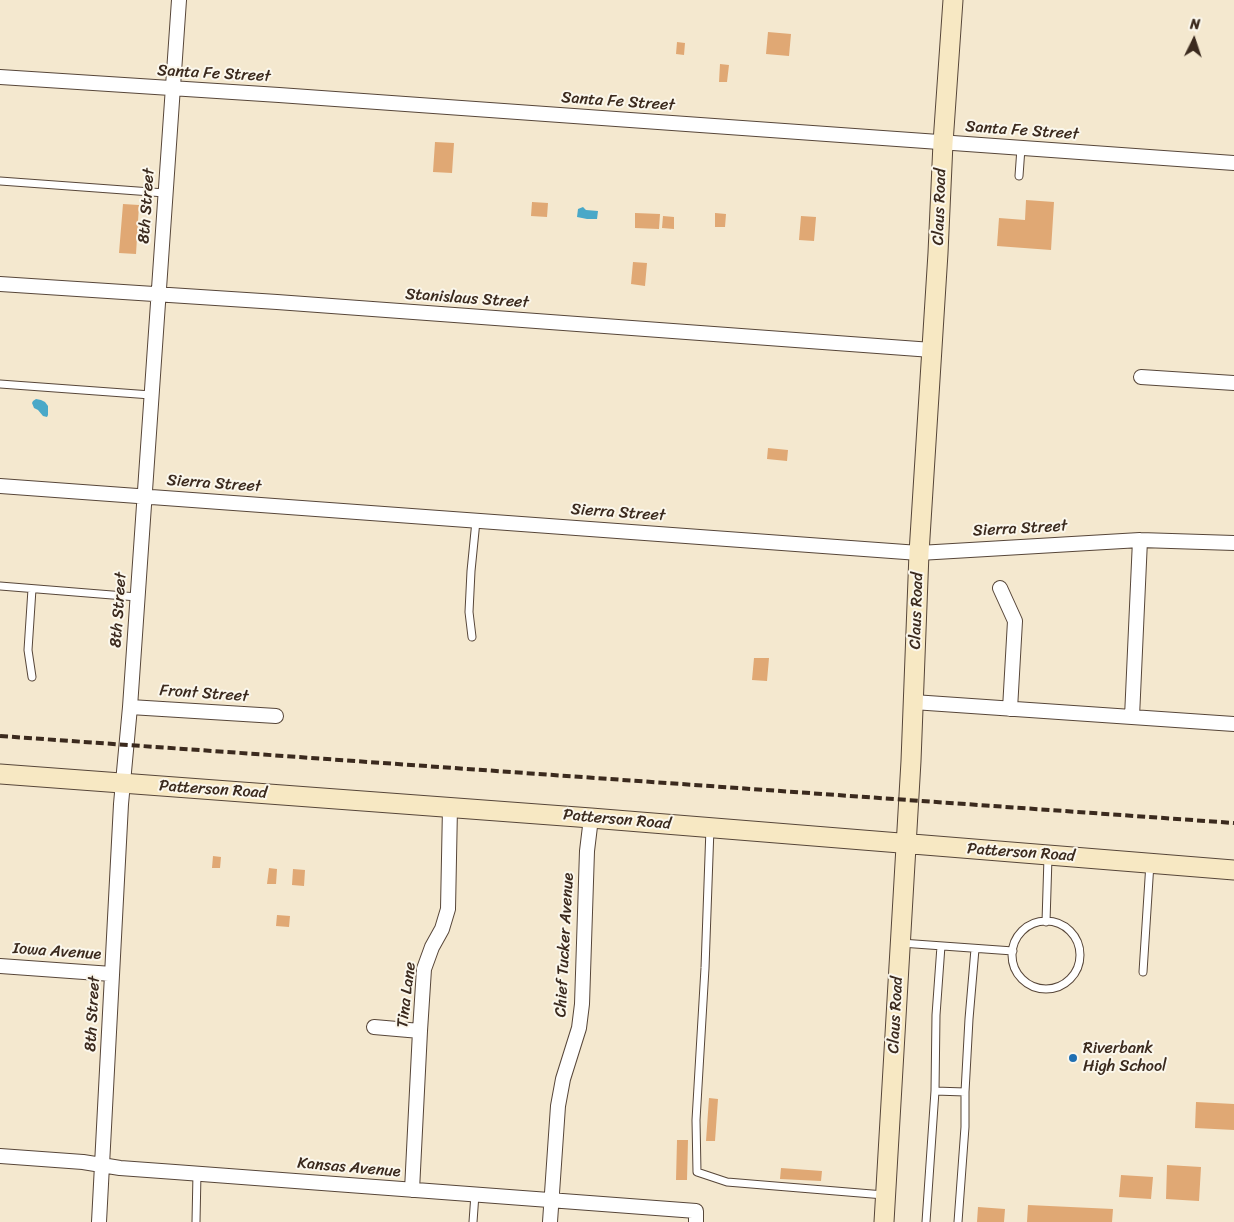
<!DOCTYPE html>
<html>
<head>
<meta charset="utf-8">
<style>
	body { margin:0 }
	#map { position:relative; width:1234px; height:1222px; overflow:hidden; background:#f4e8cf; font-family:Sriracha,sans-serif }
	canvas { display:block }
	.north { position:absolute; left:1169px; top:15px; width:50px; height:50px; -webkit-text-stroke:4px #fbf7ec; paint-order:stroke; rotate:4deg; font-size:14px; font-weight:700; line-height:20px; text-align:center; color:#3b2a1e }
	.north::after { content:''; display:block; margin:auto; width:18px; height:22px; background:#3b2a1e; clip-path:polygon(50% 0,100% 100%,50% 72%,0 100%) }
</style>
</head>
<body>
<div id="map">
<canvas width="1234" height="1222"></canvas>
<div class="north">N</div>
</div>
<script>
const c = document.querySelector('canvas').getContext('2d');
c.lineJoin = 'round';
function paint(path, color) {
  c.fillStyle = color;
  c.fill(path, 'evenodd');
}
function toPath(rows) {
  const path = new Path2D();
  for (const r of rows) {
    if (r.length === 3) {
      path.moveTo(r[0] + r[2], r[1]);
      path.arc(r[0], r[1], r[2], 0, 2 * Math.PI);
      continue;
    }
    path.moveTo(r[0], r[1]);
    for (let i = 2; i < r.length; i += 2) path.lineTo(r[i], r[i + 1]);
  }
  return path;
}
function trace(path, color, width, dash) {
  c.strokeStyle = color;
  c.lineWidth = width;
  c.lineCap = dash ? 'butt' : 'round';
  c.setLineDash(dash || []);
  c.stroke(path);
}
function write(font, color, halo, rows, align = 'center') {
  c.font = font + ' Sriracha,sans-serif';
  c.lineWidth = 4;
  c.setLineDash([]);
  c.textBaseline = 'middle';
  c.strokeStyle = halo;
  c.fillStyle = color;
  for (const [text, x, y, turn = 0] of rows) {
    c.save();
    c.translate(x, y);
    c.rotate((+turn || 0) * Math.PI / 180);
    c.textAlign = isNaN(turn) ? turn : align;
    if (halo) c.strokeText(text, 0, 0);
    c.fillText(text, 0, 0);
    c.restore();
  }
}
const water = toPath([
	[583,207,586,210,598,211,597,219,587,219,577,217,578,209],
	[36,399,41,400,45,402,48,406,48,415,47,417,43,416,38,410,34,408,32,403,33,401]
]);
const building = toPath([
	[768,32,791,34,789,56,766,54],
	[677,42,685,43,684,55,676,54],
	[720,64,729,65,727,82,719,82],
	[435,142,454,143,452,173,433,172],
	[1026,200,1054,202,1051,250,997,246,999,218,1025,220],
	[532,202,548,203,547,217,531,216],
	[123,204,139,205,136,254,119,253],
	[635,213,660,214,659,229,635,228],
	[715,213,726,214,725,227,715,227],
	[663,216,674,217,674,229,662,228],
	[801,216,816,217,814,241,799,240],
	[633,262,647,263,645,286,631,284],
	[768,448,788,450,787,461,767,459],
	[754,658,769,658,767,681,752,680],
	[213,856,221,857,220,868,212,868],
	[269,868,277,869,276,884,267,884],
	[293,869,305,870,304,886,292,885],
	[277,915,290,916,289,927,276,926],
	[709,1098,718,1099,715,1141,706,1141],
	[1196,1102,1234,1104,1234,1130,1195,1128],
	[677,1140,688,1140,687,1180,676,1180],
	[1167,1165,1201,1167,1199,1201,1166,1199],
	[781,1168,822,1171,821,1181,780,1179],
	[1121,1175,1153,1177,1151,1199,1119,1197],
	[1028,1205,1113,1209,1112,1222,1027,1222],
	[978,1207,1005,1209,1004,1222,977,1222]
]);
const service = toPath([
	[1019,176,1021,148],
	[0,181,165,193],
	[0,384,151,395],
	[0,586,137,597],
	[32,589,28,650,32,677],
	[472,637,469,612,471,571,476,521],
	[710,828,705,968,696,1120,697,1172,727,1182,884,1195],
	[1046,955,34],
	[1046,922,1048,857],
	[901,943,1013,951],
	[1143,972,1150,863],
	[935,1091,965,1092],
	[196,1222,197,1173],
	[473,1222,475,1194],
	[926,1222,935,1091,936,1015,941,946],
	[958,1222,965,1127,965,1092,969,1019,975,949]
]);
const minor = toPath([
	[0,77,279,95,1234,163],
	[0,284,277,302,932,350],
	[1141,377,1234,383],
	[0,486,919,553,1140,540,1234,543],
	[1000,588,1015,621,1010,709],
	[913,702,1234,724],
	[130,707,276,716],
	[1132,717,1140,540],
	[0,966,112,974],
	[374,1027,420,1031],
	[0,1156,83,1162,120,1168,175,1172,696,1211,696,1222],
	[412,1190,420,1031,424,969,432,947,442,929,448,909,450,807],
	[99,1222,121,804,130,707,179,0],
	[550,1222,558,1106,563,1079,579,1028,582,1004,587,851,591,818]
]);
const secondary = toPath([
	[0,774,591,818,1234,870],
	[884,1222,911,761,919,553,938,253,943,143,953,0]
]);
const rail = toPath([
	[0,736,1234,823]
]);
const markers = [
	[1073,1058,5,"#1f6fb2"]
];
const streetNames = [
	["Santa Fe Street",214,74,3],
	["Santa Fe Street",618,102,4],
	["Santa Fe Street",1022,131,4],
	["8th Street",147,206,-86],
	["Claus Road",940,207,-88],
	["Stanislaus Street",467,299,4],
	["Sierra Street",214,484,4],
	["Sierra Street",618,513,4],
	["Sierra Street",1020,529,-3],
	["8th Street",119,610,-86],
	["Claus Road",917,611,-88],
	["Front Street",204,694,4],
	["Patterson Road",213,790,4],
	["Patterson Road",617,820,5],
	["Patterson Road",1021,853,4],
	["Chief Tucker Avenue",565,945,-87],
	["Iowa Avenue",57,952,4],
	["Tina Lane",407,995,-83],
	["8th Street",93,1014,-87],
	["Claus Road",896,1015,-87],
	["Kansas Avenue",349,1168,5]
];
const poiNames = [
	["Riverbank",1083,1049],
	["High School",1083,1067]
];
paint(water, '#49a8c8');
paint(building, '#e0a874');
trace(service, '#574639', 9);
trace(minor, '#574639', 16);
trace(secondary, '#574639', 21);
trace(service, '#fff', 7);
trace(minor, '#fff', 14);
trace(secondary, '#f7e8c3', 19);
trace(rail, '#3b2a1e', 4, [8, 4]);
for (const [x, y, r, color] of markers) {
  const dot = new Path2D();
  dot.arc(x, y, r, 0, 2 * Math.PI);
  c.fillStyle = color;
  c.fill(dot);
  trace(dot, '#fbf7ec', 2);
}
write('16px', '#3b2a1e', '#fbf7ec', streetNames);
write('16px', '#3b2a1e', '#fbf7ec', poiNames, 'left');
</script>
</body>
</html>
